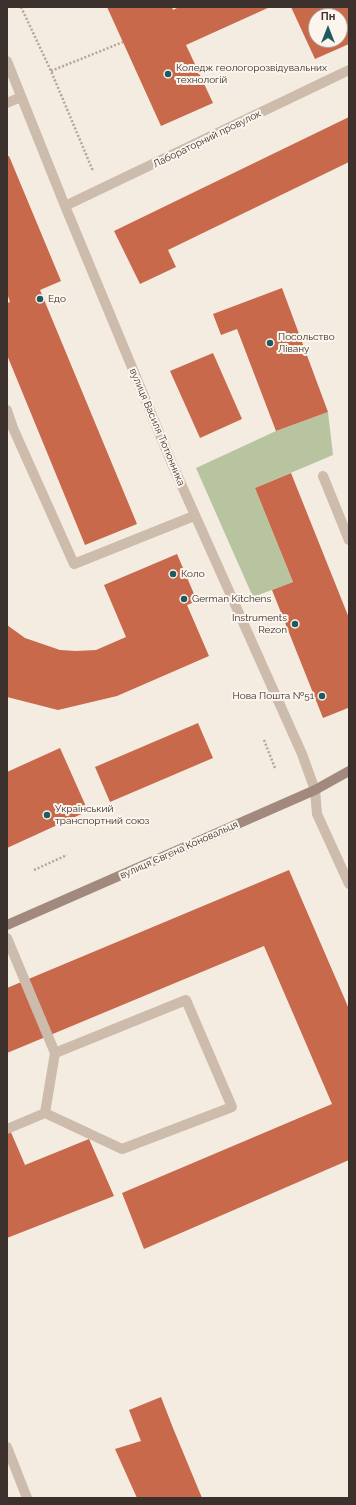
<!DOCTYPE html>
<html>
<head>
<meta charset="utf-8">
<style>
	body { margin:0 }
	#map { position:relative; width:356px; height:1505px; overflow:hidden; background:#f4ebe1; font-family:Raleway,sans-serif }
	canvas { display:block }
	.frame { position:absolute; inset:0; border:8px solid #3b302b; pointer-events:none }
	.north { position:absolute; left:308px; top:8px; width:40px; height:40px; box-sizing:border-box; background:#fbf5ee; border:1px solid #aea6a0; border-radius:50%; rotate:0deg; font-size:11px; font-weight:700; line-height:16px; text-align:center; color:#3b302b }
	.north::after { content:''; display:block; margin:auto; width:14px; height:18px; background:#1f5a5e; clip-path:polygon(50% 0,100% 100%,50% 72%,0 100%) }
</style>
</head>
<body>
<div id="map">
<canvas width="356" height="1505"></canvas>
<div class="frame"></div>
<div class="north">Пн</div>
</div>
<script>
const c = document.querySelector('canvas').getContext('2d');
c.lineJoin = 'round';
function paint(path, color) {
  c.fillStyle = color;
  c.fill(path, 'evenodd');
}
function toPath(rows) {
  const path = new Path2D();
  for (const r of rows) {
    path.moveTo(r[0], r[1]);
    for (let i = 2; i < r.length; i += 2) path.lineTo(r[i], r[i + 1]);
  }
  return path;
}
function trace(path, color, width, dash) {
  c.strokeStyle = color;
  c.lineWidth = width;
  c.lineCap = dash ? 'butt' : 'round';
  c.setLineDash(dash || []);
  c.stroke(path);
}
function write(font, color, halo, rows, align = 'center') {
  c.font = font + ' Raleway,sans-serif';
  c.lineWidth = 4;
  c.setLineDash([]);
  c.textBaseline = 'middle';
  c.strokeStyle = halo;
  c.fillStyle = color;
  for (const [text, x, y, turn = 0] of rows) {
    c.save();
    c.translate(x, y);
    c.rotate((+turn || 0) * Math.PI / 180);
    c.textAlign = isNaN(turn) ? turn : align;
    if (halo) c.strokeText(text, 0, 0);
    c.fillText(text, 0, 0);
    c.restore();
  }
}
const green = toPath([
	[328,412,333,455,255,488,293,582,253,597,196,468,276,431]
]);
const building = toPath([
	[107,7,172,7,173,10,179,7,270,7,186,45,213,103,161,126],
	[291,7,349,7,349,44,315,59],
	[316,16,340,16,340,40,316,40],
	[349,117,349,162,168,250,176,267,140,284,114,231],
	[9,156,61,281,40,290,137,524,85,545,7,355,7,303,10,302,7,293,7,157],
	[282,288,328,412,276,431,237,329,221,335,213,314],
	[213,353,242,419,200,438,170,371],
	[291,473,349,618,349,712,348,708,323,718,272,590,293,582,255,488],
	[177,554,197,601,187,605,209,656,117,696,58,710,7,697,7,625,25,638,60,650,76,651,96,650,126,637,104,585],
	[198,723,213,758,110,802,95,767],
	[60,748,88,811,7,848,7,772],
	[289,870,349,1009,349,1160,144,1249,122,1193,332,1104,264,946,7,1053,7,988],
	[7,1123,25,1165,89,1139,114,1196,7,1238],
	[161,1397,173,1428,202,1498,137,1498,115,1449,141,1441,129,1410]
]);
const path = toPath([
	[21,7,51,71,93,171],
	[51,71,123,42],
	[264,740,275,768],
	[34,870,67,855]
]);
const lane = toPath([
	[7,410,13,428,74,564,194,516],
	[323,476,349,540],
	[315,790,317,814,349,884],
	[7,938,55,1053,45,1113,7,1129],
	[45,1113,122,1149,232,1107,186,1000,55,1053]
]);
const street = toPath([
	[7,61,65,206,173,466,302,754,315,790],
	[7,103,21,97],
	[65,206,349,70],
	[7,1447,27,1498]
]);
const secondary = toPath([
	[7,925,315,790,349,771]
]);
const markers = [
	[168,74,4,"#1f5a5e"],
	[40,299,4,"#1f5a5e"],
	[270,343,4,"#1f5a5e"],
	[173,574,4,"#1f5a5e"],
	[184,599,4,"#1f5a5e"],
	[295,624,4,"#1f5a5e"],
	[322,696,4,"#1f5a5e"],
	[47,815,4,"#1f5a5e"]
];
const poiNames = [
	["Коледж геологорозвідувальних",176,68],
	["технологій",176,80],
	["Едо",48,299],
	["Посольство",278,337],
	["Лівану",278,349],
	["Коло",181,574],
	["German Kitchens",192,599],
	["Instruments",287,618,"right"],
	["Rezon",287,630,"right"],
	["Нова Пошта №51",314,696,"right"],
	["Український",55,809],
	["транспортний союз",55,821]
];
const streetNames = [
	["Лабораторний провулок",207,139,-26],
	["вулиця Василя Тютюнника",157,427,67],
	["вулиця Євгена Коновальця",179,850,-24]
];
paint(green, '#b8c4a0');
paint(building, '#c8694b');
trace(path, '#b9a596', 2.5, [2, 2]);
trace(lane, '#cdbbac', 10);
trace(street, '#cdbbac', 10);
trace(secondary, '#a18a7d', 10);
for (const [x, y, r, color] of markers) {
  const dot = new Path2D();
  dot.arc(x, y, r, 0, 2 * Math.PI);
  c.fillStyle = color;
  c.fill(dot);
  trace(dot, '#fbf5ee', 1.5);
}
write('10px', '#3b302b', '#fbf5ee', poiNames, 'left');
write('10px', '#3b302b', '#fbf5ee', streetNames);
</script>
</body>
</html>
